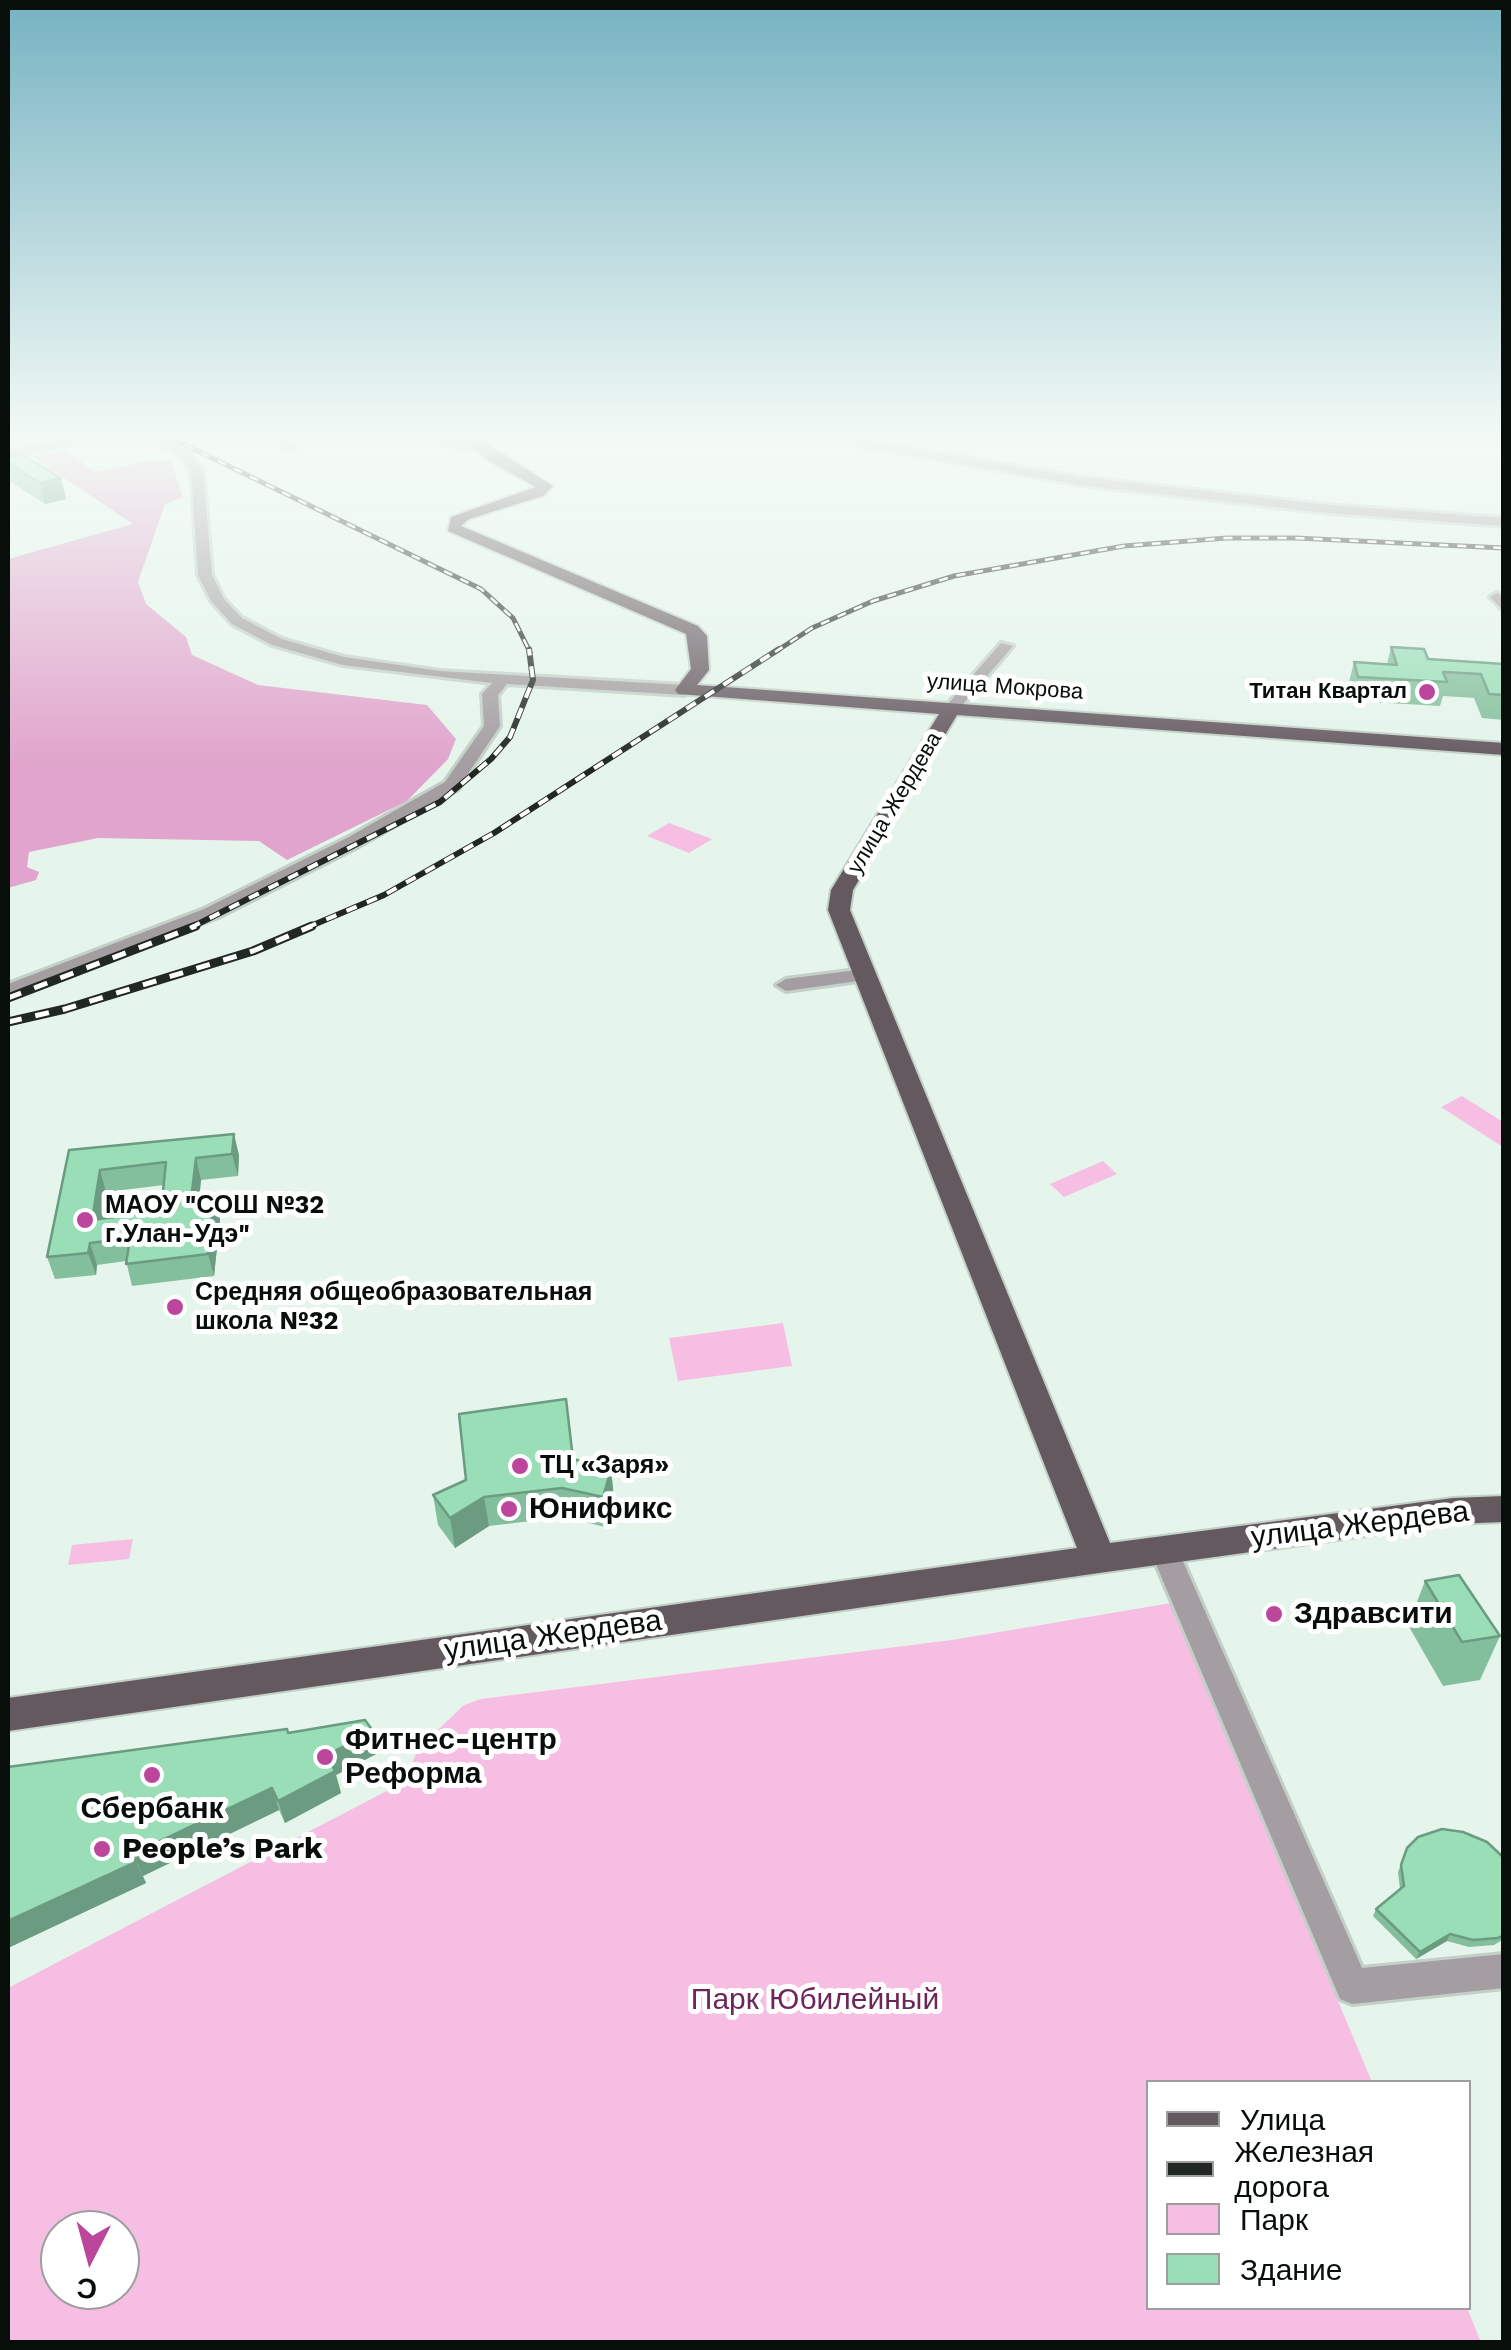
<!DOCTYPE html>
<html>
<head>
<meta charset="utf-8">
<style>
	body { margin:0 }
	#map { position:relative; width:1511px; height:2350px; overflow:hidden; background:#e5f5eb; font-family:"Work Sans",sans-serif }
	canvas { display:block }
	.frame { position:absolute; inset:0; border:10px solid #080e0a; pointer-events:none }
	.legend { position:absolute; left:1146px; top:2080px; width:325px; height:230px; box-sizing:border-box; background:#fff; border:2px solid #9c9f9d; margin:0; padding:12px 18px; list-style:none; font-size:30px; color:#080e0a }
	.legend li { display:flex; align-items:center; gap:20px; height:50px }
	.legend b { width:50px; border:2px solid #9c9f9d }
	.north { position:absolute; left:40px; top:2210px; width:100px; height:100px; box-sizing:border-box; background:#fff; border:2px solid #9c9f9d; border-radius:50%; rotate:186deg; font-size:28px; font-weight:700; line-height:40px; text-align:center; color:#080e0a }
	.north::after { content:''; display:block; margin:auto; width:35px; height:45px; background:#bd469d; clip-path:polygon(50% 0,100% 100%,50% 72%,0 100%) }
</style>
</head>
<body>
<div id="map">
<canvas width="1511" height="2350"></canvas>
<div class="frame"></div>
<ul class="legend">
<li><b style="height:12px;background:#655960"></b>Улица</li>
<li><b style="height:12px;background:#212824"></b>Железная дорога</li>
<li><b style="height:28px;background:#f7bee3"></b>Парк</li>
<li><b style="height:28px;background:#99deb7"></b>Здание</li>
</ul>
<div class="north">С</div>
</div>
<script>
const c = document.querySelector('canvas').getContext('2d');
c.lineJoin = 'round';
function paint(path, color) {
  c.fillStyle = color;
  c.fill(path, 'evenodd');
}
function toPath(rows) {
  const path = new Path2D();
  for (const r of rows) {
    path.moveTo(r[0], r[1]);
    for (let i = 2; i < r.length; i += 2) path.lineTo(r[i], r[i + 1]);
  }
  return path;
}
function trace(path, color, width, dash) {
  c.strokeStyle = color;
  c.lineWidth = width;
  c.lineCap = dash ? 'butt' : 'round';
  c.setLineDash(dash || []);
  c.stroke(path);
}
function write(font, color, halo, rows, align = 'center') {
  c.font = font + ' "Work Sans",sans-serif';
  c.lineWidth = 10;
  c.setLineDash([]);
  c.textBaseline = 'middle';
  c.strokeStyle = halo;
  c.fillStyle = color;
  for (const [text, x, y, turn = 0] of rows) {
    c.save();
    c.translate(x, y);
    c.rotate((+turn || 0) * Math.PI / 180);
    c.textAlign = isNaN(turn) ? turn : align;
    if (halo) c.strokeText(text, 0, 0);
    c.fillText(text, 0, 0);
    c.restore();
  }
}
const green = toPath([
	[669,823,712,839,689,853,647,836],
	[1462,1096,1503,1122,1503,1147,1441,1107],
	[1103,1161,1117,1174,1064,1197,1050,1184],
	[783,1323,792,1366,678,1381,669,1338],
	[133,1539,129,1559,68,1565,72,1545],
	[1171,1603,1372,2082,1148,2082,1148,2308,1467,2308,1481,2342,8,2342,8,1988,404,1782,418,1749,464,1705,481,1699,952,1640],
	[120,2230,120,2290,60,2290,60,2230]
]);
const forest = toPath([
	[64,450,95,472,146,461,171,461,183,497,165,504,138,582,146,604,186,637,192,655,258,685,427,705,456,739,448,759,407,801,287,860,259,841,98,838,29,852,27,867,39,872,36,880,8,888,8,559,133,524,33,457]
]);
const minor = toPath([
	[78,437,101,437,8,458,8,452,78,437],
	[146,437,161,437,188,452,203,470,212,575,224,599,242,618,282,639,344,657,440,671,684,685,692,690,684,695,507,684,498,695,500,726,457,790,359,846,218,917,8,997,8,984,204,909,347,838,445,782,484,726,482,694,492,683,343,665,272,645,232,624,211,601,198,575,191,470,180,456,146,437],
	[266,437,281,437,297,447,287,449,266,437],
	[381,437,421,437,482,446,476,449,381,437],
	[814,437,840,437,1080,477,1329,505,1504,518,1504,526,1329,513,1080,485,814,437],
	[1481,437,1504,437,1504,442,1487,440,1481,437],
	[1497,593,1504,597,1504,611,1490,597,1497,593],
	[1001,643,1013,646,957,711,947,711,947,705,1001,643],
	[865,969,872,971,875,975,872,979,786,991,776,985,786,979,865,969],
	[1164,1539,1174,1542,1178,1550,1362,1968,1504,1954,1504,1988,1352,2004,1340,1999,1150,1550,1154,1542,1164,1539]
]);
const major = toPath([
	[460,437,476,437,553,486,543,496,469,519,461,526,698,626,707,636,709,670,697,685,1504,743,1504,755,957,715,853,890,850,910,1110,1543,1453,1498,1504,1496,1504,1522,1453,1524,1099,1573,8,1731,8,1698,1077,1548,828,910,831,890,939,714,678,694,675,690,691,669,686,634,448,531,451,517,536,487,489,461,460,437]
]);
const railFar2 = toPath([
	[169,437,481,589,513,618,530,652],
	[775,652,812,628,873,601,954,576,1124,546,1227,538,1296,538,1504,548]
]);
const railFar1 = toPath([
	[190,928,440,802,491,759,510,737,533,680,529,649],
	[306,928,384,895,494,833,779,649]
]);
const rail = toPath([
	[8,998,196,926],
	[8,1022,65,1009,253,951,312,926]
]);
const wall = toPath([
	[8,457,61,478,66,499,45,504,8,480],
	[1391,647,1428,659,1504,664,1504,720,1482,718,1474,698,1443,696,1440,706,1353,701,1348,686,1354,662,1387,664],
	[69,1150,239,1155,238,1176,201,1180,199,1199,220,1219,214,1276,132,1286,126,1261,97,1265,96,1275,55,1279,47,1257],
	[164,1185,161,1211,102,1218,106,1192],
	[573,1459,611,1469,614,1499,605,1527,565,1517,489,1526,455,1548,438,1525,433,1495],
	[1425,1581,1500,1636,1480,1680,1443,1686,1408,1625],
	[373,1731,378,1753,336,1775,341,1793,285,1823,279,1810,143,1876,146,1883,8,1948,288,1733],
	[1407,1848,1504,1858,1504,1939,1494,1945,1469,1947,1447,1941,1416,1959,1373,1916,1376,1909,1400,1889,1398,1872]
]);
const shadedWall = toPath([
	[61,478,66,499,45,504,40,483],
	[234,1134,239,1155,238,1176,232,1154],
	[196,1158,201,1180,197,1221,191,1200],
	[100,1170,106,1192,99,1241,92,1220],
	[214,1197,220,1219,214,1276,208,1254],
	[90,1243,97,1265,96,1275,88,1253],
	[611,1469,614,1499,605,1527,603,1497],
	[484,1497,489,1526,455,1548,450,1518],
	[373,1731,378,1753,336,1775,341,1793,285,1823,278,1801,327,1755],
	[272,1788,279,1810,143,1876,133,1854],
	[136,1862,146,1883,8,1948,8,1921],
	[1450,1934,1447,1941,1416,1959,1420,1952]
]);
const building = toPath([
	[21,454,61,478,40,483,8,463,8,457,21,454],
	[1391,647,1424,649,1428,659,1504,664,1504,695,1489,694,1481,674,1443,672,1447,682,1358,677,1354,662,1397,665,1391,647],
	[234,1134,232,1154,196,1158,191,1200,214,1197,208,1254,126,1264,130,1238,90,1243,88,1253,47,1257,69,1150,234,1134],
	[166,1162,161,1211,92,1220,100,1170,166,1162],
	[566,1399,573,1459,611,1469,603,1497,562,1488,484,1497,450,1518,433,1495,466,1480,459,1414,566,1399],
	[1459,1575,1500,1636,1462,1642,1425,1581,1459,1575],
	[365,1720,373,1731,327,1755,335,1771,278,1801,272,1788,133,1854,136,1862,8,1921,8,1767,287,1729,288,1733,365,1720],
	[1442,1829,1463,1832,1487,1842,1504,1858,1504,1935,1498,1938,1473,1940,1450,1934,1420,1952,1376,1909,1404,1886,1401,1865,1407,1848,1418,1837,1442,1829]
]);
const markers = [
	[1427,692,10,"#bd469d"],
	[85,1220,10,"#bd469d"],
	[175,1307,10,"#bd469d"],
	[520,1466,10,"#bd469d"],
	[509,1509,10,"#bd469d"],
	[1274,1614,10,"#bd469d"],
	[325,1757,10,"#bd469d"],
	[152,1775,10,"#bd469d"],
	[102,1849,10,"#bd469d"]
];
const farStreetnames = [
	["улица Мокрова",1005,687,4],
	["улица Жердева",895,803,-59]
];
const farPoinames = [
	["Титан Квартал",1407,692]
];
const poiNames = [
	["МАОУ \"СОШ №32",105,1206],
	["г.Улан-Удэ\"",105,1235],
	["Средняя общеобразовательная",195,1293],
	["школа №32",195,1322],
	["ТЦ «Заря»",540,1466]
];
const nearPoinames = [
	["Юнификс",529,1509],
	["Здравсити",1294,1614],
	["Фитнес-центр",345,1740],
	["Реформа",345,1774],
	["Сбербанк",152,1809,"center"],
	["People’s Park",122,1849]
];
const nearStreetnames = [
	["улица Жердева",1360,1525,-7],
	["улица Жердева",553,1636,-8]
];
const nearParknames = [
	["Парк Юбилейный",815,2000]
];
paint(green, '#f7bee3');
paint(forest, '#e1a4cc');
trace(minor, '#c2d0c7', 6);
trace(major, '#c2d0c7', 4);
paint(minor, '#a49da1');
paint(major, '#655960');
trace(railFar2, '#212824', 5);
trace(railFar1, '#212824', 6);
trace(rail, '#212824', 9);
trace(railFar2, '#fff', 2.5, [9]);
trace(railFar1, '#fff', 4, [11]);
trace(rail, '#fff', 5, [14]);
paint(wall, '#84bf9d');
paint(shadedWall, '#6b9b80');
paint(building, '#99deb7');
trace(building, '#6b9b80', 2.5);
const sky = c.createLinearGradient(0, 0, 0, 766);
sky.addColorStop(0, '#76b2c2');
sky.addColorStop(0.57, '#f3faf6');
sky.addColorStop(1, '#f3faf600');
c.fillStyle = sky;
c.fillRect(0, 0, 1511, 766);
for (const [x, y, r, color] of markers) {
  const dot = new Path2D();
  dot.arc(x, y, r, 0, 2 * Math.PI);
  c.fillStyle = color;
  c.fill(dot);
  trace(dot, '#fff', 4);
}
write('22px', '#080e0a', '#fff', farStreetnames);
write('bold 22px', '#080e0a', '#fff', farPoinames, 'right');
write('bold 25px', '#080e0a', '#fff', poiNames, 'left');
write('bold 30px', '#080e0a', '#fff', nearPoinames, 'left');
write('30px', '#080e0a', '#fff', nearStreetnames);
write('30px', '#6d265a', '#fff', nearParknames);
</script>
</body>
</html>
